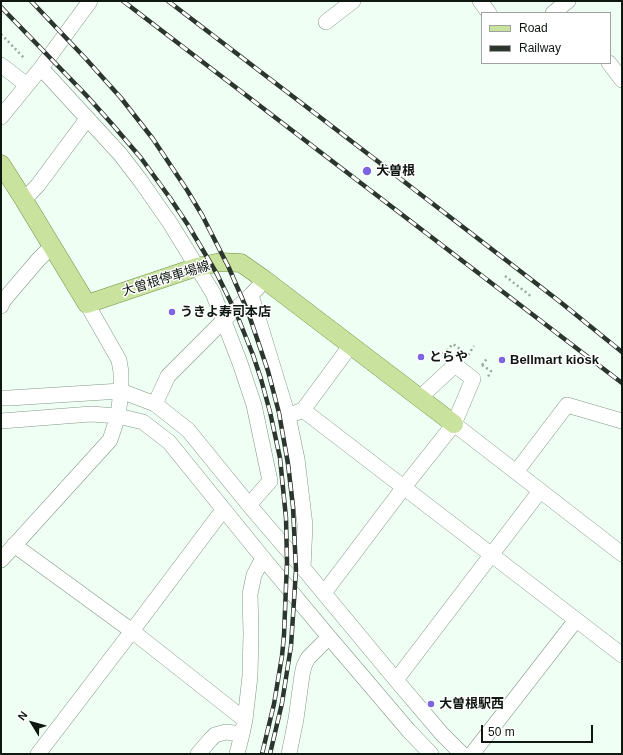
<!DOCTYPE html>
<html>
<head>
<meta charset="utf-8">
<style>
	body { margin:0 }
	#map { position:relative; width:623px; height:755px; overflow:hidden; background:#f0fff3; font-family:Arial,sans-serif }
	canvas { display:block }
	.frame { position:absolute; inset:0; border:2px solid #0f1711; pointer-events:none }
	.legend { position:absolute; left:481px; top:12px; width:130px; height:52px; box-sizing:border-box; background:#fff; border:1px solid #9fa2a0; margin:0; padding:5px 7px; list-style:none; font-size:12px; color:#0f1711 }
	.legend li { display:flex; align-items:center; gap:8px; height:20px }
	.legend b { width:20px; border:1px solid #9fa2a0 }
	.north { position:absolute; left:12px; top:703px; width:40px; height:40px; -webkit-text-stroke:3px #fff; paint-order:stroke; rotate:307deg; font-size:11px; font-weight:700; line-height:16px; text-align:center; color:#0f1711 }
	.north::after { content:''; display:block; margin:auto; width:14px; height:18px; background:#0f1711; clip-path:polygon(50% 0,100% 100%,50% 72%,0 100%) }
	.scale { position:absolute; left:481px; top:725px; width:112px; height:18px; box-sizing:border-box; border:2px solid #0f1711; border-top:0; padding-left:5px; font-size:12px; line-height:14px; white-space:nowrap; color:#0f1711; -webkit-text-stroke:3px #fff; paint-order:stroke }
</style>
</head>
<body>
<div id="map">
<canvas width="623" height="755"></canvas>
<div class="frame"></div>
<ul class="legend">
<li><b style="height:5px;background:#c9e39e"></b>Road</li>
<li><b style="height:5px;background:#2c352e"></b>Railway</li>
</ul>
<div class="north">N</div>
<div class="scale">50 m</div>
</div>
<script>
const c = document.querySelector('canvas').getContext('2d');
c.lineJoin = 'round';
function toPath(rows) {
  const path = new Path2D();
  for (const r of rows) {
    path.moveTo(r[0], r[1]);
    for (let i = 2; i < r.length; i += 2) path.lineTo(r[i], r[i + 1]);
  }
  return path;
}
function trace(path, color, width, dash) {
  c.strokeStyle = color;
  c.lineWidth = width;
  c.lineCap = dash ? 'butt' : 'round';
  c.setLineDash(dash || []);
  c.stroke(path);
}
function write(font, color, halo, rows, align = 'center') {
  c.font = font + ' Arial,"Noto Sans JP",sans-serif';
  c.lineWidth = 3;
  c.setLineDash([]);
  c.textBaseline = 'middle';
  c.strokeStyle = halo;
  c.fillStyle = color;
  for (const [text, x, y, turn = 0] of rows) {
    c.save();
    c.translate(x, y);
    c.rotate((+turn || 0) * Math.PI / 180);
    c.textAlign = isNaN(turn) ? turn : align;
    if (halo) c.strokeText(text, 0, 0);
    c.fillText(text, 0, 0);
    c.restore();
  }
}
const path = toPath([
	[1,34,25,59],
	[505,276,532,297],
	[443,354,453,344,463,351],
	[468,355,474,346],
	[482,365,491,371,488,377],
	[482,365,488,357]
]);
const minor = toPath([
	[480,1,489,13],
	[553,13,568,1],
	[326,22,353,1],
	[609,63,622,80],
	[1,65,27,85],
	[41,68,120,154,140,180,170,223,213,293,240,363,254,405,270,481,249,505],
	[1,117,41,68,90,1],
	[24,200,38,185,87,119],
	[251,295,288,416,297,459,305,525,303,568],
	[1,306,3,301,38,260,52,246],
	[1,398,9,398,121,391,155,404,188,430,249,505,303,568,396,680,442,734,462,754],
	[155,404,168,376,224,320,251,295,265,280],
	[303,410,351,345],
	[288,416,303,410,622,655],
	[1,421,91,414,118,416,143,422,169,442,263,558,329,637,409,731,431,754],
	[454,424,622,554],
	[516,472,567,405,622,421],
	[14,545,132,631,245,720],
	[1,560,110,440,118,416,121,391,121,372,119,360,87,304],
	[324,593,404,487,454,424,473,379,455,365,426,392,419,397],
	[396,680,540,491],
	[38,754,132,631,223,510],
	[198,754,210,740,215,735,226,732,242,734],
	[237,754,242,734,245,720,250,676,251,633,250,594,254,575,263,558],
	[289,754,296,719,302,675,304,666,308,658,329,637],
	[472,754,576,620]
]);
const major = toPath([
	[1,164,24,200,87,304,197,267,221,262,241,263,265,280,454,424]
]);
const rail = toPath([
	[31,1,86,59,121,98,153,139,187,190,202,215,229,268,248,312,268,371,279,413,288,464,293,507,296,570,291,646,282,703,270,754],
	[123,1,622,383],
	[168,1,376,160,559,301,622,352],
	[1,7,86,95,112,124,141,158,170,198,188,225,217,274,237,315,253,355,261,379,270,412,280,458,286,518,287,562,284,635,282,656,274,704,262,754]
]);
const markers = [
	[367,171,5,"#7d65e0"],
	[172,312,4,"#7d65e0"],
	[421,357,4,"#7d65e0"],
	[502,360,4,"#7d65e0"],
	[431,704,4,"#7d65e0"]
];
const poiNames = [
	["大曽根",376,171],
	["うきよ寿司本店",180,312],
	["とらや",429,357],
	["Bellmart kiosk",510,360],
	["大曽根駅西",439,704]
];
const streetNames = [
	["大曽根停車場線",166,279,-17]
];
trace(minor, '#819787', 16);
trace(major, '#708f43', 19);
trace(path, '#9ba79d', 2.5, [2, 3]);
trace(minor, '#fff', 15);
trace(major, '#c9e39e', 18);
trace(rail, '#2c352e', 4.5);
trace(rail, '#fff', 3, [9]);
for (const [x, y, r, color] of markers) {
  const dot = new Path2D();
  dot.arc(x, y, r, 0, 2 * Math.PI);
  c.fillStyle = color;
  c.fill(dot);
  trace(dot, '#fff', 1.5);
}
write('bold 13px', '#0f1711', '#fff', poiNames, 'left');
write('13px', '#0f1711', '#fff', streetNames);
</script>
</body>
</html>
